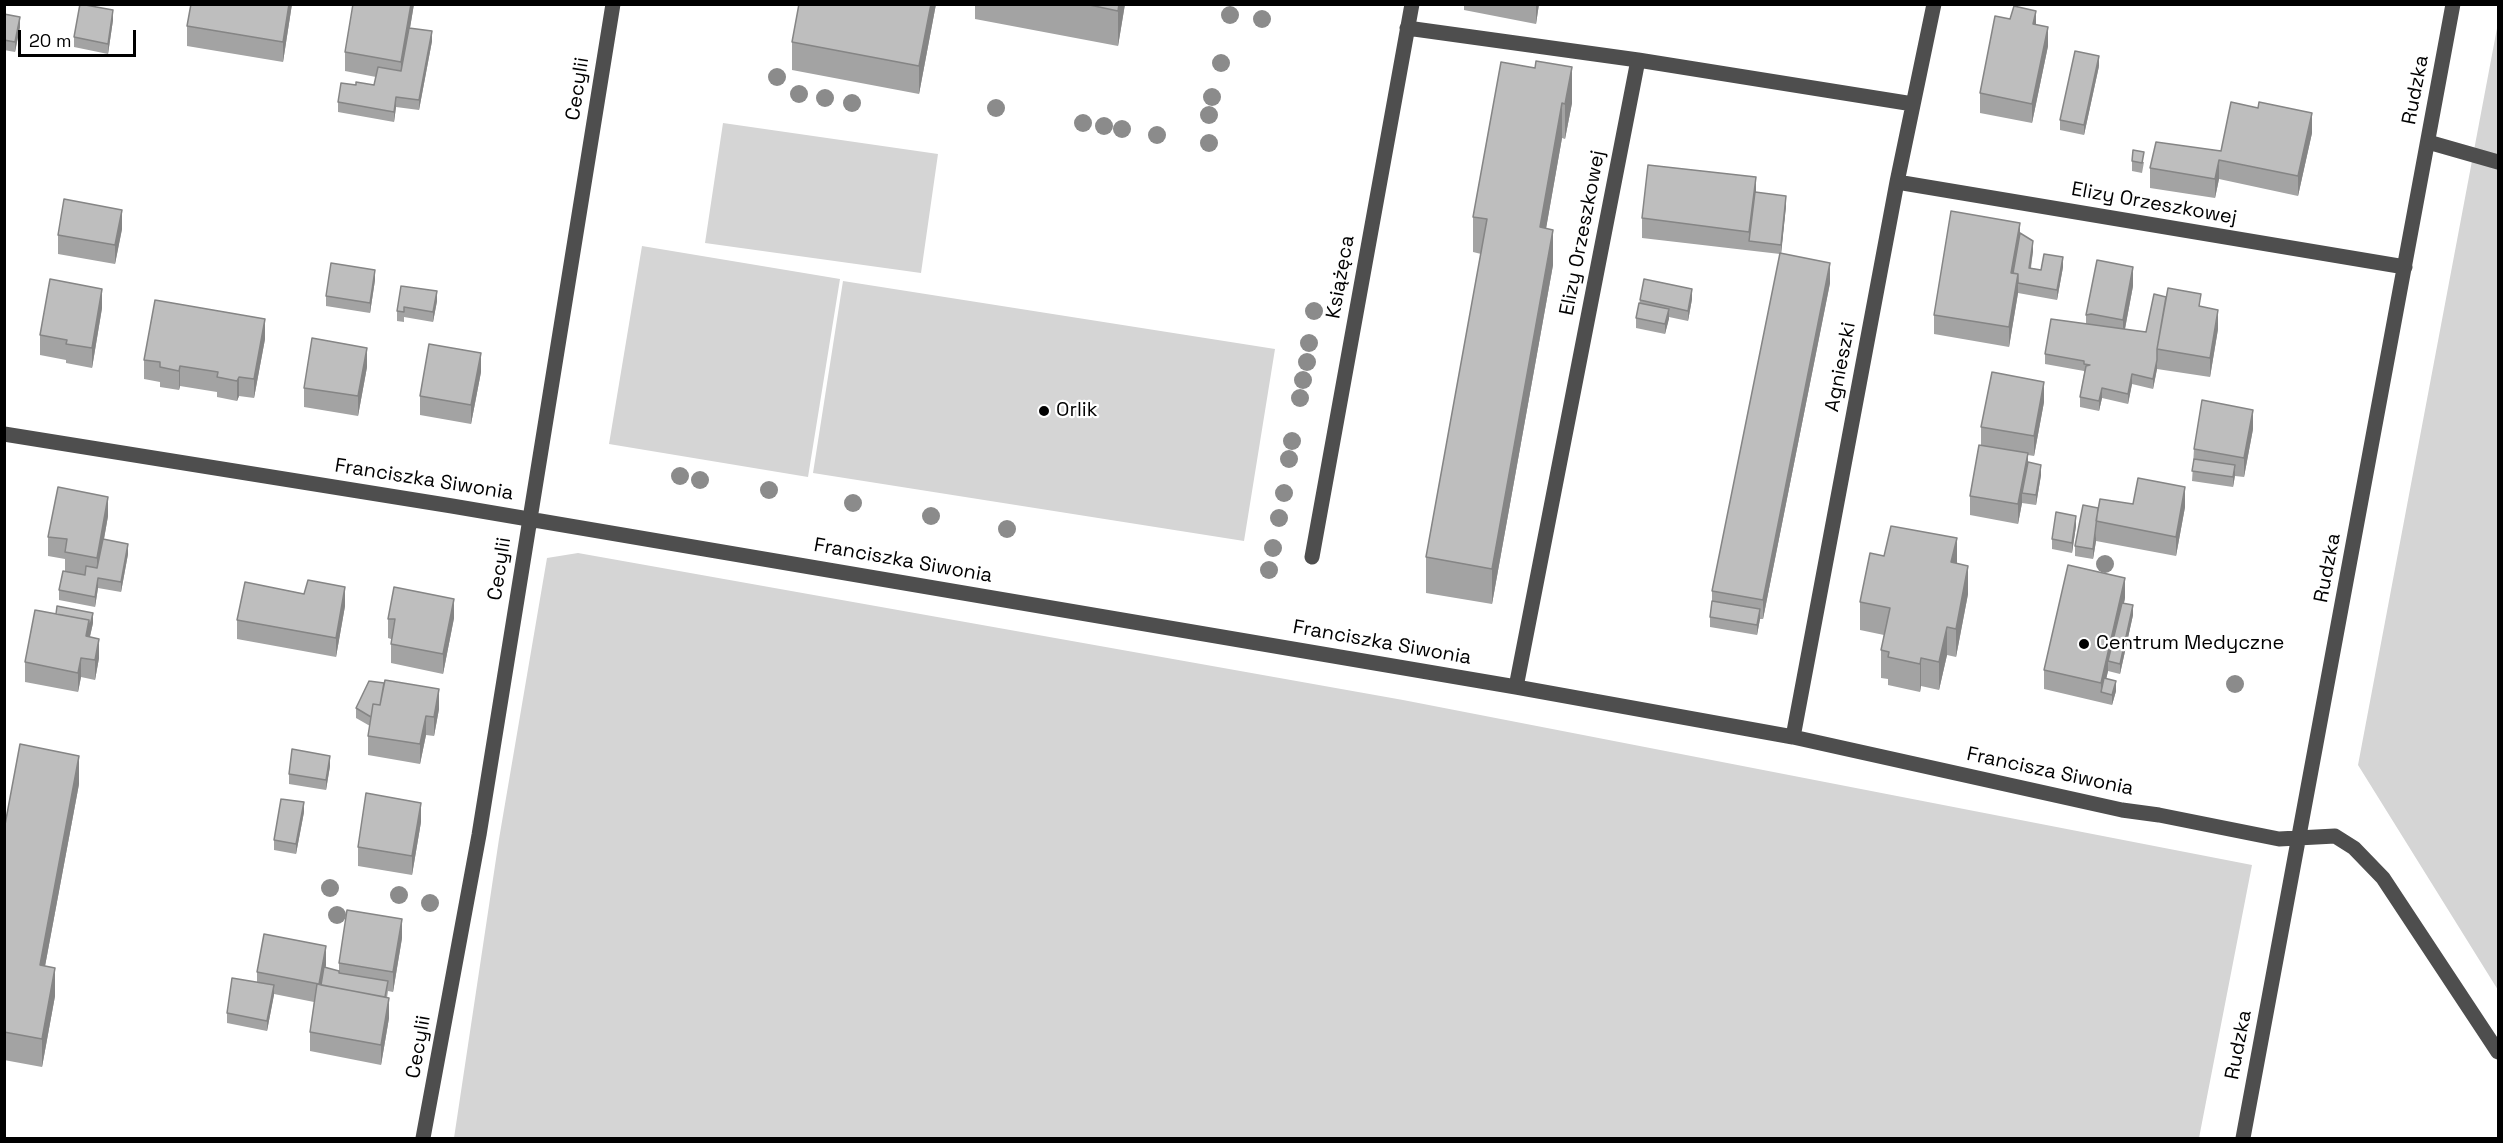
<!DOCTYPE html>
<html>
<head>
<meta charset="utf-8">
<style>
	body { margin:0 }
	#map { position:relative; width:2503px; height:1143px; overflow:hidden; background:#fff; font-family:"Space Grotesk",sans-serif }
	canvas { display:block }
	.frame { position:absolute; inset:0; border:6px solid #000; pointer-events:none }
	.scale { position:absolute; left:18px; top:30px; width:118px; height:27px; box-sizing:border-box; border:3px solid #000; border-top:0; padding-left:8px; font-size:18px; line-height:21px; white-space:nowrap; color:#000; -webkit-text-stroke:4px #fff; paint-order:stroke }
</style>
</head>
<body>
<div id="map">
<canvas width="2503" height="1143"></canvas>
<div class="frame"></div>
<div class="scale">20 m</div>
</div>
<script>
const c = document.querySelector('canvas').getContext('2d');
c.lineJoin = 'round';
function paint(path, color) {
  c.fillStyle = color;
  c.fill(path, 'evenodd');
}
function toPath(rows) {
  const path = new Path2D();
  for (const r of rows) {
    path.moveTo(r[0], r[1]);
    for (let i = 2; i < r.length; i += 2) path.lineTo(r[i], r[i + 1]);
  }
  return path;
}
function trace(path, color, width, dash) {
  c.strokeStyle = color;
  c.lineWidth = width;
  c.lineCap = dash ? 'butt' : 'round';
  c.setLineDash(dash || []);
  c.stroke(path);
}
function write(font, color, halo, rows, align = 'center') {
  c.font = font + ' "Space Grotesk",sans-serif';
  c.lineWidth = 4.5;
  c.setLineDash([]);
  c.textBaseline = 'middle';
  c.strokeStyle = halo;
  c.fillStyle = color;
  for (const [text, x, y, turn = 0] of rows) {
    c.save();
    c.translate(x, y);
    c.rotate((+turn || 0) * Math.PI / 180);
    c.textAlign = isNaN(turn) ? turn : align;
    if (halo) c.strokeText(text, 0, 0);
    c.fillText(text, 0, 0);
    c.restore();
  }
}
const green = toPath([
	[2498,23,2498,990,2358,765],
	[723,123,938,154,921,273,705,243],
	[642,246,840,279,808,477,609,444],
	[843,281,1275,349,1244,541,813,473],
	[578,553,1403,700,2252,865,2199,1138,454,1138,499,839,547,558]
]);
const minor = toPath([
	[1407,28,1638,60],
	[2428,142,2498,162],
	[1897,182,2405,267],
	[4,434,452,506,1516,687,1793,737,2122,810,2159,815,2279,839,2335,836,2354,848,2383,878,2498,1052],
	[1312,557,1412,4],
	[1516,687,1638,60,1913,104],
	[1793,737,1897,182,1934,4],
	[423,1138,479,835,613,4],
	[2243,1138,2453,4]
]);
const trees = [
	[1230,15],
	[1262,19],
	[1221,63],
	[777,77],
	[799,94],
	[1212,97],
	[825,98],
	[852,103],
	[996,108],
	[1209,115],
	[1083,123],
	[1104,126],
	[1122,129],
	[1157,135],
	[1209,143],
	[1314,311],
	[1309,343],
	[1307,362],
	[1303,380],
	[1300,398],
	[1292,441],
	[1289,459],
	[680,476],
	[700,480],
	[769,490],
	[1284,493],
	[853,503],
	[931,516],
	[1279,518],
	[1007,529],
	[1273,548],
	[2105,564],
	[1269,570],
	[2235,684],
	[330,888],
	[399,895],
	[430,903],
	[337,915]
];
const wall = toPath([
	[191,4,292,4,283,62,187,46,187,26],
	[414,4,410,28,432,41,419,110,396,107,394,122,338,112,338,102,356,85,374,85,376,77,345,71,345,52],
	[799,4,936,4,919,94,792,70,792,42],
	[975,4,1125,4,1118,46,975,19],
	[1464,4,1539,4,1536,24,1464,10],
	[4,14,20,27,15,52,4,50],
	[113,20,108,54,74,47,74,37],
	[2036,24,2048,46,2032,123,1980,113,1980,93],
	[2099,66,2084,135,2060,130,2060,120],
	[1535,68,1572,103,1565,139,1562,138,1546,228,1553,265,1492,604,1426,593,1426,557,1481,254,1473,252,1473,217],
	[2312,133,2298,196,2219,179,2215,198,2150,188,2150,168,2221,151],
	[2132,161,2144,162,2142,173,2132,171],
	[1756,192,1786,206,1781,253,1830,283,1763,619,1760,619,1757,635,1710,627,1710,617,1712,601,1712,591,1780,254,1642,238,1642,218],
	[122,229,115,264,58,254,58,235],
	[2020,233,2033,251,2031,268,2041,270,2063,267,2057,300,2018,293,2009,347,1934,334,1934,315],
	[375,280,370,313,326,306,326,296],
	[401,286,437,301,433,322,404,317,404,322,397,321,397,311],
	[2133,286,2125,329,2146,332,2201,306,2218,329,2210,377,2157,369,2153,389,2132,384,2128,404,2102,398,2099,411,2080,407,2080,397,2084,374,2084,371,2045,364,2045,354,2086,324,2086,315],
	[1692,299,1688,321,1669,317,1665,334,1636,328,1636,318,1640,300],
	[102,308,92,368,66,363,66,360,40,355,40,335],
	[265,339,254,398,239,396,237,401,217,397,217,392,180,386,179,390,160,387,160,382,144,379,144,360],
	[367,367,358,416,304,407,304,388],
	[481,372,471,424,420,415,420,396],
	[2044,402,2034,456,2028,455,2028,462,2041,475,2036,505,2022,503,2018,524,1970,515,1970,496,1981,445,1981,427],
	[2253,429,2244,477,2235,476,2233,487,2192,481,2194,449],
	[2133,504,2185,507,2176,556,2096,541,2093,559,2075,556,2075,546,2098,508],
	[108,516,104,539,128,554,121,592,98,588,95,607,59,600,59,590,65,572,65,559,48,556,48,537],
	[2076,526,2072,553,2052,549,2052,539],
	[1884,556,1957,563,1968,594,1956,657,1947,655,1939,690,1921,686,1920,692,1888,685,1888,679,1881,678,1881,650,1884,635,1860,630,1860,602],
	[304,594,345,606,336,657,237,639,237,620],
	[2125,598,2124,603,2133,615,2120,674,2108,671,2106,679,2116,691,2112,705,2044,689,2044,670],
	[454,618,443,674,391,663,391,639,388,638,388,619],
	[93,623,90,637,99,658,95,680,81,677,78,692,25,682,25,662],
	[356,708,439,709,434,736,426,735,420,764,368,755,368,736,370,726,356,718],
	[330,766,326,790,289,784,289,774],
	[79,784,45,966,55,996,42,1067,4,1060,4,830],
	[304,812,296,854,274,850,274,840],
	[421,822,412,875,358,866,358,847],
	[402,938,393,992,388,991,387,998,389,1018,381,1065,310,1051,310,1032,314,1002,274,994,267,1031,227,1023,227,1013,257,982,257,972,326,965,325,968,339,971,339,963]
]);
const shadedWall = toPath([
	[289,4,292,4,283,62,283,42],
	[411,4,414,4,401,81,401,62],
	[931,4,936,4,919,94,919,66],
	[1119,4,1125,4,1118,46,1118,11],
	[1536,4,1539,4,1536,24],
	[113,10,113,20,108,54,108,44],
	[2036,11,2036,30,2033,24],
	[20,17,20,27,15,52,15,42],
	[2048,27,2048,46,2032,123,2032,104],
	[432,31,432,41,419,110,419,100],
	[2099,56,2099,66,2084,135,2084,125],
	[1572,67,1572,103,1565,139,1565,104],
	[396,97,396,107,394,122,394,112],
	[1562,103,1562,138,1540,263,1540,227],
	[2312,113,2312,133,2298,196,2298,176],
	[2219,160,2219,179,2215,198,2215,179],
	[1756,177,1756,197,1749,241,1749,232],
	[1786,196,1786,206,1781,255,1781,245],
	[122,210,122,229,115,264,115,245],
	[2020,223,2020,243,2013,283,2011,273],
	[1553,230,1553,265,1492,604,1492,569],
	[2033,241,2033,251,2029,278,2029,268],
	[2063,257,2063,267,2057,300,2057,290],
	[1830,263,1830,283,1763,619,1763,600],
	[2133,267,2133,286,2123,339,2123,320],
	[375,270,375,280,370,313,370,303],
	[2018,274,2018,293,2009,347,2009,327],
	[102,289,102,308,92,368,92,348],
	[1692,289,1692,299,1688,321,1688,311],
	[437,291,437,301,433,322,433,312],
	[1669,309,1669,319,1665,334,1665,324],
	[2218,310,2218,329,2210,377,2210,358],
	[265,319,265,339,254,398,254,379],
	[367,348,367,367,358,416,358,396],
	[481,353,481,372,471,424,471,405],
	[2157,360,2157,369,2153,389,2153,379],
	[180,366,180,386,179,390,179,371],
	[2132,374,2132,384,2128,404,2128,394],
	[239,377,239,396,237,401,237,381],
	[2044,382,2044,402,2034,456,2034,436],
	[2102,388,2102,398,2099,411,2099,401],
	[2253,410,2253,429,2244,477,2244,458],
	[2028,453,2028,472,2022,493,2022,503,2018,524,2018,504],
	[2041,465,2041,475,2036,505,2036,495],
	[2235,465,2235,475,2233,487,2233,477],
	[2185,487,2185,507,2176,556,2176,537],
	[108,497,108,516,97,578,97,558],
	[2076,516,2076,526,2072,553,2072,543],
	[2096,533,2096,541,2093,559,2093,549],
	[1957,538,1957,566,1951,562],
	[128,544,128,554,121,592,121,582],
	[1968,566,1968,594,1956,657,1956,629],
	[98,578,98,588,95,607,95,597],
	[2125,578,2125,598,2110,662,2108,661,2108,671,2103,693,2101,692,2101,683],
	[345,587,345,606,336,657,336,638],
	[454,599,454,618,443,674,443,654],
	[2133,605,2133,615,2120,674,2120,664],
	[1760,609,1760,619,1757,635,1757,625],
	[93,613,93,623,89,640,89,630],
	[89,620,89,640,86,636],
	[1947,627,1947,655,1939,690,1939,662],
	[99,639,99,658,95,680,95,660],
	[81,658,81,677,78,692,78,673],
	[1921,658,1921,686,1920,692,1920,664],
	[2116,681,2116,691,2112,705,2112,695],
	[439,689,439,709,434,736,434,717],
	[426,716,426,735,420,764,420,744],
	[79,756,79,784,40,993,40,965],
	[330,756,330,766,326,790,326,780],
	[304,802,304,812,296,854,296,844],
	[421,803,421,822,412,875,412,856],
	[402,919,402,938,393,992,393,972],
	[326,946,326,965,321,993,319,993,319,984],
	[55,968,55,996,42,1067,42,1039],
	[274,985,274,995,267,1031,267,1021],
	[389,998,389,1018,381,1065,381,1045]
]);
const building = toPath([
	[80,4,113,10,108,44,74,37,80,4],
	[191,4,289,4,283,42,187,26,191,4],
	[353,4,411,4,401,62,345,52,353,4],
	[799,4,931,4,919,66,792,42,799,4],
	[1085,4,1119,4,1118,11,1085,4],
	[2014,6,2036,11,2033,24,2048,27,2032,104,1980,93,1995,16,2010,19,2014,6],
	[4,14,20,17,15,42,4,40,4,14],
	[409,28,432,31,419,100,396,97,394,112,338,102,341,83,356,85,356,82,374,85,378,67,401,71,409,28],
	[2075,51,2099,56,2084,125,2060,120,2075,51],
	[1536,61,1572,67,1565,104,1562,103,1540,227,1553,230,1492,569,1426,557,1487,219,1473,217,1501,62,1535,68,1536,61],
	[2231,102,2258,108,2259,102,2312,113,2298,176,2219,160,2215,179,2150,168,2156,142,2221,151,2231,102],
	[2133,150,2144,152,2142,163,2132,161,2133,150],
	[1648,165,1756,177,1749,232,1642,218,1648,165],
	[1755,192,1786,196,1781,245,1749,241,1755,192],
	[64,199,122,210,115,245,58,235,64,199],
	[1951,211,2020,223,2011,273,2018,274,2009,327,1934,315,1951,211],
	[2020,233,2033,241,2029,268,2041,270,2044,254,2063,257,2057,290,2018,283,2018,274,2013,273,2020,233],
	[1780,253,1830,263,1763,600,1712,591,1780,253],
	[2097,260,2133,267,2123,320,2091,314,2086,315,2097,260],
	[331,263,375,270,370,303,326,296,331,263],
	[50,279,102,289,92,348,66,344,67,340,40,335,50,279],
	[1644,279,1692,289,1688,311,1640,300,1644,279],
	[401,286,437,291,433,312,404,307,404,312,397,311,401,286],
	[2168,288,2201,294,2199,306,2218,310,2210,358,2157,349,2168,288],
	[2154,294,2166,297,2157,349,2157,360,2153,379,2132,374,2128,394,2102,388,2099,401,2080,397,2086,366,2090,365,2084,364,2084,361,2045,354,2051,319,2146,332,2154,294],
	[155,300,265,319,254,379,239,377,237,381,217,377,218,372,180,366,179,371,160,367,160,362,144,360,155,300],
	[1639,303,1669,309,1665,324,1636,318,1639,303],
	[312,338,367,348,358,396,304,388,312,338],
	[429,344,481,353,471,405,420,396,429,344],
	[1992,372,2044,382,2034,436,1981,427,1992,372],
	[2202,400,2253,410,2244,458,2194,449,2202,400],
	[1979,445,2028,453,2018,504,1970,496,1979,445],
	[2194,459,2235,465,2233,477,2192,471,2194,459],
	[2028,462,2041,465,2036,495,2022,493,2028,462],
	[2138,478,2185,487,2176,537,2096,521,2100,499,2133,504,2138,478],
	[58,487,108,497,97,558,65,552,67,539,48,537,58,487],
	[2083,505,2098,508,2093,549,2075,546,2083,505],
	[2056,512,2076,516,2072,543,2052,539,2056,512],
	[1891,526,1957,538,1951,562,1968,566,1956,629,1947,627,1939,662,1921,658,1920,664,1888,657,1889,652,1881,650,1890,608,1860,602,1870,553,1884,556,1891,526],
	[103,539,128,544,121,582,98,578,95,597,59,590,63,571,85,575,86,566,97,568,103,539],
	[2068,565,2125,578,2101,683,2044,670,2068,565],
	[308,580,345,587,336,638,237,620,245,582,304,594,308,580],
	[394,587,454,599,443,654,391,644,395,619,388,619,394,587],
	[1712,601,1760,609,1757,625,1710,617,1712,601],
	[2122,603,2133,605,2120,664,2108,661,2122,603],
	[57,606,93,613,89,630,89,620,56,614,57,606],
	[35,610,89,620,86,636,99,639,95,660,81,658,78,673,25,662,35,610],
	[2104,678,2116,681,2112,695,2101,692,2104,678],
	[385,680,439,689,434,717,426,716,420,744,368,736,373,704,380,705,385,680],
	[369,681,384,683,380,705,373,704,371,717,356,708,369,681],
	[20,744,79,756,40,965,55,968,42,1039,4,1032,4,830,20,744],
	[292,749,330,756,326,780,289,774,292,749],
	[366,793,421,803,412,856,358,847,366,793],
	[281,799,304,802,296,844,274,840,281,799],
	[347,910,402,919,393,972,339,963,347,910],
	[264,934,326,946,319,984,257,972,264,934],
	[324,967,339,971,339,973,388,981,385,997,321,985,324,967],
	[232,978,274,985,267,1021,227,1013,232,978],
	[317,984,389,998,381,1045,310,1032,317,984]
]);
const markers = [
	[1044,411,6,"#000"],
	[2084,644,6,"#000"]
];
const streetNames = [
	["Cecylii",578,89,-81],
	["Rudzka",2416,90,-79],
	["Elizy Orzeszkowej",2154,204,10],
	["Elizy Orzeszkowej",1583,233,-79],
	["Książęca",1341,277,-80],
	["Agnieszki",1841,367,-79],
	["Franciszka Siwonia",424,480,9],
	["Franciszka Siwonia",903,561,10],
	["Rudzka",2328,568,-79],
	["Cecylii",500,569,-81],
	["Franciszka Siwonia",1382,643,10],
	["Francisza Siwonia",2050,772,12],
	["Rudzka",2239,1045,-79],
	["Cecylii",419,1047,-80]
];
const poiNames = [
	["Orlik",1056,411],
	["Centrum Medyczne",2096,644]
];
paint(green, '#d5d5d5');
trace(minor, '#4e4e4e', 15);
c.fillStyle = '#8b8b8b';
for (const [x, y] of trees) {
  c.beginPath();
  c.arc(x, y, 9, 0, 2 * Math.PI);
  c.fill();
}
paint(wall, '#a3a3a3');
paint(shadedWall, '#858585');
paint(building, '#bebebe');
trace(building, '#858585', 1.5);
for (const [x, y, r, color] of markers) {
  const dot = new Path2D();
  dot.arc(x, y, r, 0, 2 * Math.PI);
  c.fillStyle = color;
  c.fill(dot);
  trace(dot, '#fff', 2);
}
write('20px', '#000', '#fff', streetNames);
write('20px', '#000', '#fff', poiNames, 'left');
</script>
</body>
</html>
